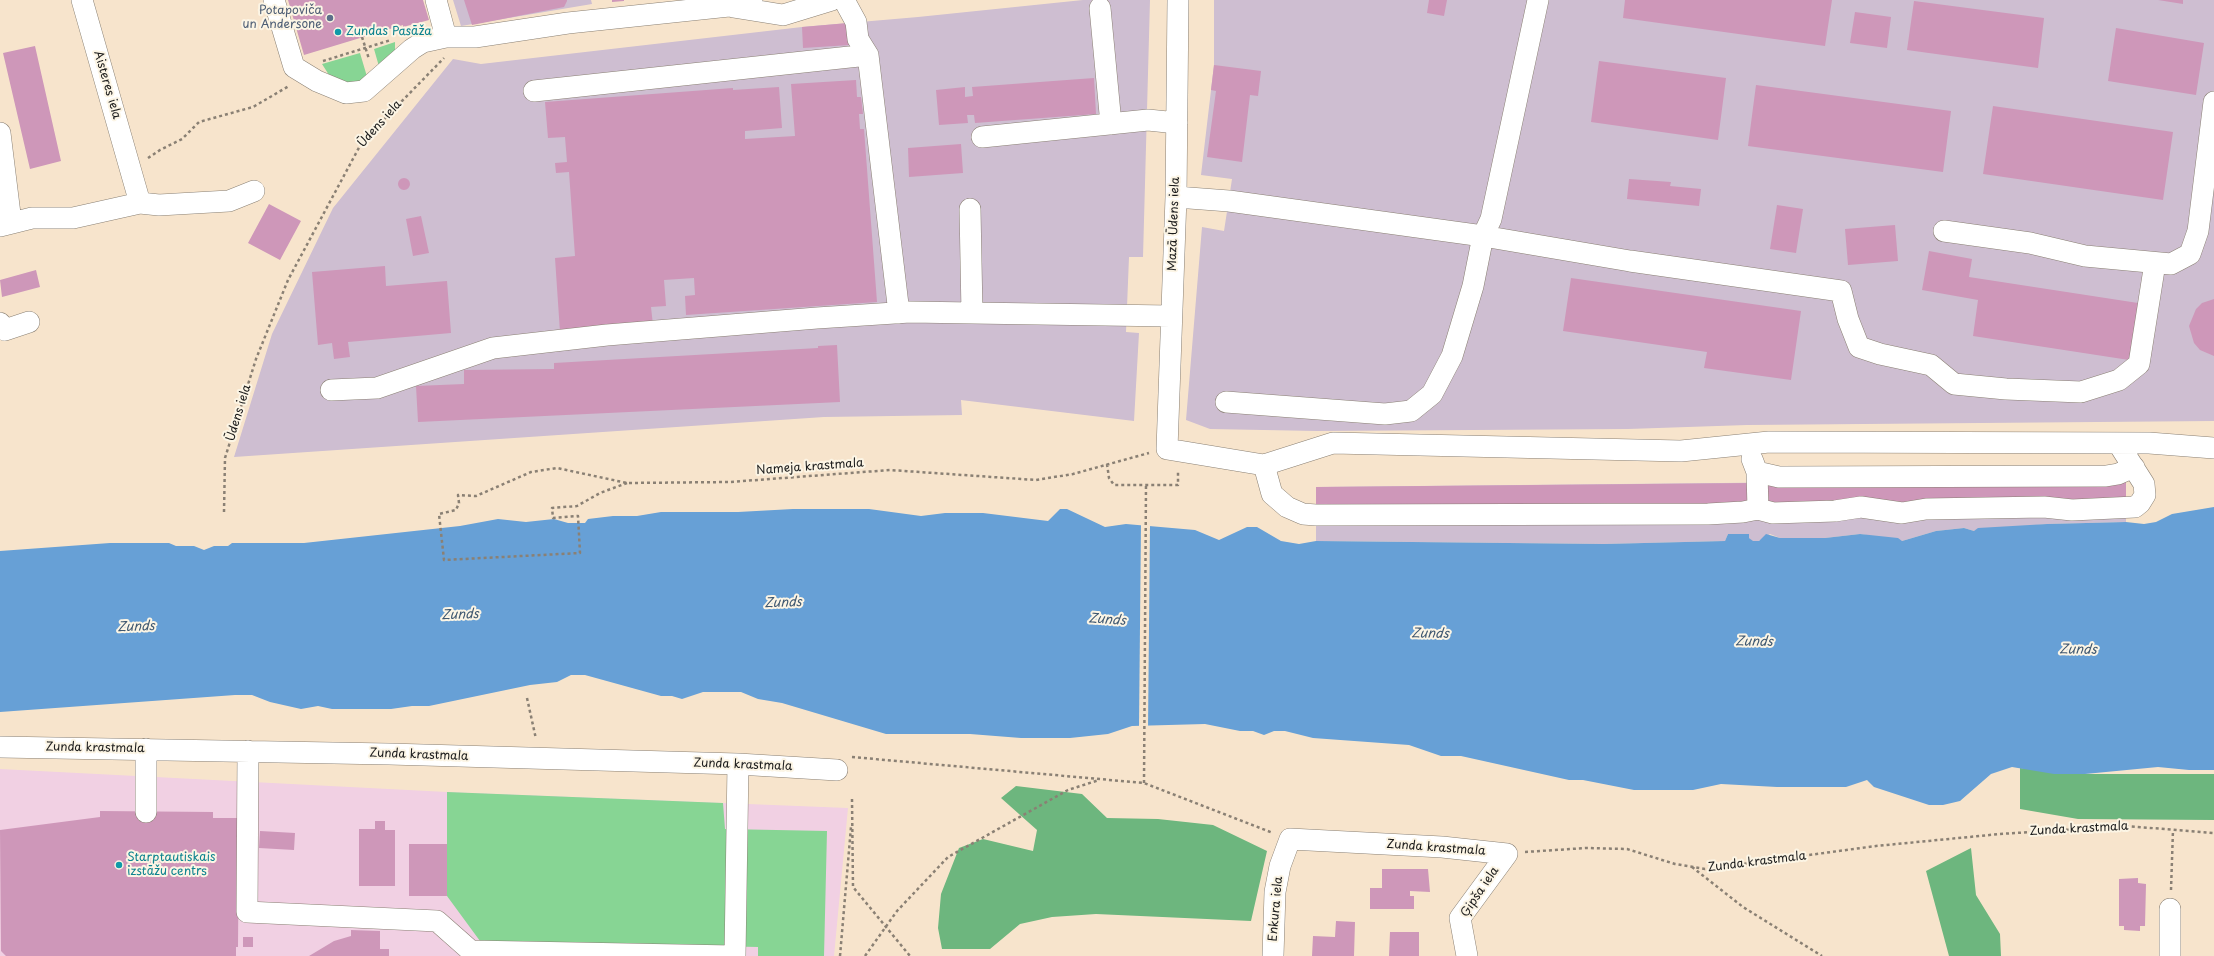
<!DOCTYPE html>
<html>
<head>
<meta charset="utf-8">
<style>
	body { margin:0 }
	canvas { display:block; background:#f7e4cc }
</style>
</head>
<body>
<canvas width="2214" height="956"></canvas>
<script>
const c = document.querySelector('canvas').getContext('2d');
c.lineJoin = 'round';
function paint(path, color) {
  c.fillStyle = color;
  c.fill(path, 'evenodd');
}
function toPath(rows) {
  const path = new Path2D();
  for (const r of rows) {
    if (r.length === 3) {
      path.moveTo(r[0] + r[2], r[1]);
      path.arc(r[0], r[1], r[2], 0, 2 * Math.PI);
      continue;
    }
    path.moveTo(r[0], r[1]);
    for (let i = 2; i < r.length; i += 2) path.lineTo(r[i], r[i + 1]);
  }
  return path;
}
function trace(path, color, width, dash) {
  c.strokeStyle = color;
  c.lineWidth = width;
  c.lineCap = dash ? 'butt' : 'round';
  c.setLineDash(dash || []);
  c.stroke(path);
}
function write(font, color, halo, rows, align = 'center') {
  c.font = font + ' "Playpen Sans",sans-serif';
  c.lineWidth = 4;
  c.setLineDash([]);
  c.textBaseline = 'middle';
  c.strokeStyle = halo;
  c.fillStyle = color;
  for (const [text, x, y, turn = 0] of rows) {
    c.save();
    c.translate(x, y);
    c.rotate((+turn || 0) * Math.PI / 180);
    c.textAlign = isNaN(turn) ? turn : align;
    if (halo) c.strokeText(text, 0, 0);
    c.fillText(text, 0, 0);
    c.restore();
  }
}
const built = toPath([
	[0,769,447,792,848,808,834,956,0,956]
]);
const industrial = toPath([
	[453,0,591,0,592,4,461,26],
	[1083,0,1150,0,1143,257,1129,257,1126,332,1139,333,1134,421,961,400,962,415,824,417,234,457,272,334,333,208,453,59,481,64,802,27,918,17],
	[1214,0,2214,0,2214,421,1747,425,1628,429,1317,431,1210,429,1186,420,1202,227,1224,231,1232,179,1201,175,1214,65],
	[2126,479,2126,522,2047,524,1974,531,1964,528,1936,531,1902,541,1860,534,1825,538,1780,538,1770,534,1759,541,1752,541,1749,538,1728,534,1725,541,1604,544,1316,541,1316,487]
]);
const green = toPath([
	[395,42,395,57,380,70,374,49],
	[360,53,368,80,345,83,329,75,322,64],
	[447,792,723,803,725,829,827,831,824,956,758,956,758,947,480,941,447,896]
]);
const forest = toPath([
	[2020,768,2078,774,2214,774,2214,820,2078,819,2020,809],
	[1016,786,1082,794,1107,818,1158,819,1213,825,1267,851,1251,921,1096,914,1052,917,1020,924,990,949,942,949,938,928,941,894,959,848,983,839,1033,851,1037,830,1001,798],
	[1971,848,1976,895,2000,934,2001,956,1949,956,1926,871]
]);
const water = toPath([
	[2214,507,2214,770,2189,770,2158,767,2085,774,2054,774,2012,767,1991,774,1960,801,1943,805,1929,805,1874,787,1867,780,1846,787,1777,787,1721,784,1693,790,1634,790,1583,780,1569,780,1461,756,1441,756,1409,745,1313,738,1285,731,1274,731,1264,735,1253,731,1240,731,1205,724,1132,726,1108,734,1070,738,1021,738,970,734,886,734,782,703,758,699,741,692,703,692,682,699,672,696,661,696,585,675,571,675,557,682,530,685,429,706,412,706,391,709,332,709,318,706,301,709,270,702,252,695,235,695,0,712,0,551,110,543,169,543,176,546,194,546,204,550,214,546,228,546,232,543,304,543,460,526,498,519,526,522,554,519,568,523,585,523,588,519,613,516,637,516,661,512,738,512,793,509,869,509,921,516,945,513,983,513,1048,521,1060,509,1067,509,1105,527,1126,524,1195,530,1219,540,1247,527,1257,527,1281,541,1299,544,1316,541,1604,544,1725,541,1728,534,1749,534,1749,538,1753,541,1759,541,1766,534,1780,538,1825,538,1860,534,1898,538,1902,541,1936,531,1964,528,1974,531,1978,528,2047,524,2126,522,2144,524,2156,522,2172,514]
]);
const pier = toPath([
	[1141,524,1150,525,1148,728,1139,728]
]);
const building = toPath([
	[288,0,423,0,429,20,403,27,403,25,304,55],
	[464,0,567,0,567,1,564,7,472,25],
	[612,0,624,0,624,1,612,2],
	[1429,0,1447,0,1444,16,1427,13],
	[1625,0,1832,0,1825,46,1623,18],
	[2158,0,2183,0,2183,4],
	[1914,1,2044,18,2038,68,1907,50],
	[1855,12,1891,17,1887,48,1850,43],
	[848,23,850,45,803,48,802,27],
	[2116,28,2204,43,2196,95,2108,81],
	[35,46,61,161,30,169,3,53],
	[1599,61,1726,78,1718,140,1591,122],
	[1214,65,1261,71,1258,96,1250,95,1242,162,1207,157,1216,91,1211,90],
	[1094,78,1096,114,975,123,974,115,967,115,968,123,939,125,936,90,965,87,965,97,973,96,972,87],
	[856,80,857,97,861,97,863,114,859,114,860,129,864,129,877,302,686,315,685,296,695,295,694,278,664,280,666,306,651,307,653,325,560,332,555,258,575,256,569,172,556,173,555,163,567,162,565,137,548,138,545,102,733,88,733,90,779,87,782,128,745,131,745,139,795,136,791,84],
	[1756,85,1951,111,1943,172,1748,146],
	[1993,106,2173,132,2163,200,1983,174],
	[961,144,963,173,909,177,908,148],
	[404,184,6],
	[1629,179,1671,182,1670,186,1701,189,1699,206,1627,199],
	[269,204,301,221,280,260,248,243],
	[1777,205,1803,209,1796,253,1770,249],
	[421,216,429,253,413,256,406,219],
	[1895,225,1898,261,1848,265,1845,229],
	[1929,251,1972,259,1969,277,2138,303,2129,360,1973,336,1978,300,1922,290],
	[385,266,386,286,447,281,451,333,348,342,350,357,334,359,332,343,318,345,312,272],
	[36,270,40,287,2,297,0,280],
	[1571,278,1801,311,1791,380,1704,368,1707,352,1563,331],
	[2214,299,2214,356,2200,350,2194,343,2189,326,2196,309,2202,303],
	[837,345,840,402,418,422,416,386,464,384,464,370,554,369,554,363,818,348,818,346],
	[2126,479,2126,501,1767,504,1766,483],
	[1751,483,1751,504,1316,508,1316,487],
	[100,811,213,812,213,818,239,818,238,947,236,947,236,956,6,956,1,951,0,830,100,817],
	[375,821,385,821,385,830,395,830,395,886,359,886,359,829,375,829],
	[260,831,295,833,294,850,259,848],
	[409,844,447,844,447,896,409,896],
	[1382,869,1428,869,1430,892,1410,891,1410,896,1414,896,1414,909,1370,909,1370,888,1382,888],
	[2138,878,2138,883,2146,884,2145,926,2140,926,2140,931,2124,930,2124,926,2119,926,2119,879],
	[1336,921,1355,922,1354,956,1312,956,1313,936,1335,937],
	[351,930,380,931,380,949,389,949,389,956,309,956,334,941,351,936],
	[1390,932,1419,932,1419,956,1389,956],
	[243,937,253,937,253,947,243,947]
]);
const path = toPath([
	[362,37,369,59],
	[323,61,391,40],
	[148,158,160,150,182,139,199,122,253,107,289,86],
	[1107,464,1109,478,1114,485,1178,485,1178,471],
	[627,483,600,493,577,506,552,508,553,518,578,516,580,553,444,560,439,514,456,510,459,503,458,495,476,496,531,472,557,468,627,483,730,482,890,470,1036,480,1073,474,1149,453],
	[224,512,225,458,256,359,288,280,362,142,444,58],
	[527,698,536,739],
	[852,757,1144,783,1273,833],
	[1144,783,1146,485],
	[852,799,853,887,910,956],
	[1525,852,1586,848,1627,849,1675,864,1705,869,1876,846,2000,834,2126,826,2214,833],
	[1692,867,1743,907,1822,956],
	[2171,890,2173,830],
	[840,956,851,827],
	[865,956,897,911,948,857,1068,790,1099,780]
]);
const minor = toPath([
	[82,0,140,203],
	[274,0,294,67,317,81,346,93,364,91,412,49,423,42,446,37,475,37,568,23,729,6,752,0],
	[436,0,446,37],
	[844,0,856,22,858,39,868,55,899,313],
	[1178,0,1176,197,1167,449,1264,465,1333,443,1681,451,1769,442,2149,443,2214,448],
	[733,7,783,15,832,0],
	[1100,8,1111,124],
	[534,91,868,55],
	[0,133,11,222],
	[982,137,1148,120,1177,123],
	[1176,197,1229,201,1483,236,1630,261,1841,291,1848,319,1859,347,1880,354,1931,365,1954,384,2006,389,2081,392,2119,380,2139,364,2155,263],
	[970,209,972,313,1170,316],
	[0,226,32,218,73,218,140,203,159,205,229,201,254,191],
	[1944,231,2030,243,2085,256,2171,264,2190,254,2198,231,2214,102],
	[0,323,5,330,29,322],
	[331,390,377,388,493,348,607,335,817,318,910,312,972,313],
	[1226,402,1385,414,1411,411,1432,394,1452,356,1473,286,1483,236,1491,219,1538,0],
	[1752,459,1757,472,1758,509],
	[1264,465,1272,494,1287,507,1303,514,1316,515,1708,514,1743,512,1758,509,1773,513,1835,511,1861,507,1902,513,1926,509,2044,507,2072,510,2135,507,2140,503,2145,495,2144,484,2118,443],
	[1757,472,1779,477,2106,476,2118,474,2134,467],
	[0,747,389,754,738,764,837,770],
	[146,749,146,812],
	[248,751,247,912,437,921,471,951,732,956],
	[735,956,738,764],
	[1273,956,1275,892,1280,866,1290,839,1442,847,1507,854,1460,918,1467,956],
	[2170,956,2170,909]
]);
const markers = [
	[330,18,4,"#5c6f8a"],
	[338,32,4,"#0f9aa8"],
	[119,865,4,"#0f9aa8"]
];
const serviceNames = [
	["Potapoviča",322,11],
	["un Andersone",322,25]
];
const cultureNames = [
	["Zundas Pasāža",346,32],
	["Starptautiskais",127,858],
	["izstāžu centrs",127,872]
];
const streetNames = [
	["Aisteres iela",107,85,74],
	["Ūdens iela",380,124,-48],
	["Mazā Ūdens iela",1174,224,-88],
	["Ūdens iela",239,413,-73],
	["Nameja krastmala",810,467,-4],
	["Zunda krastmala",95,748,1],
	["Zunda krastmala",419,755,2],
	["Zunda krastmala",743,765,2],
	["Zunda krastmala",2079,829,-3],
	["Zunda krastmala",1436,848,4],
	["Zunda krastmala",1757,862,-7],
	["Ģipša iela",1480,892,-56],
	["Enkura iela",1276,909,-85]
];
const waterNames = [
	["Zunds",783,603,-2],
	["Zunds",460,615,-2],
	["Zunds",1107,620,4],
	["Zunds",136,627,-2],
	["Zunds",1430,634,1],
	["Zunds",1754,642,1],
	["Zunds",2078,650,1]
];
paint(built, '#f1d0e3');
paint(industrial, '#cebed1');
paint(green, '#87d594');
paint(forest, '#6db67e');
paint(water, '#67a0d6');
paint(pier, '#f7e4cc');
paint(building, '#ce97b9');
trace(minor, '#8a8074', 22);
trace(path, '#8a8074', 2.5, [3, 3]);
trace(minor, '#fff', 21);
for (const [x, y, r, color] of markers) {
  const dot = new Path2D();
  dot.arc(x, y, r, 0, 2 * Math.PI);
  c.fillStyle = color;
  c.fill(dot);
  trace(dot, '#fcf5e5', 1.5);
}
write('12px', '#4e5e75', '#fcf5e5', serviceNames, 'right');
write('12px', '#0d838f', '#fcf5e5', cultureNames, 'left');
write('12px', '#1c1c1c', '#fcf5e5', streetNames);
write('italic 13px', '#3e5770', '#fcf5e5', waterNames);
</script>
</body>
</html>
